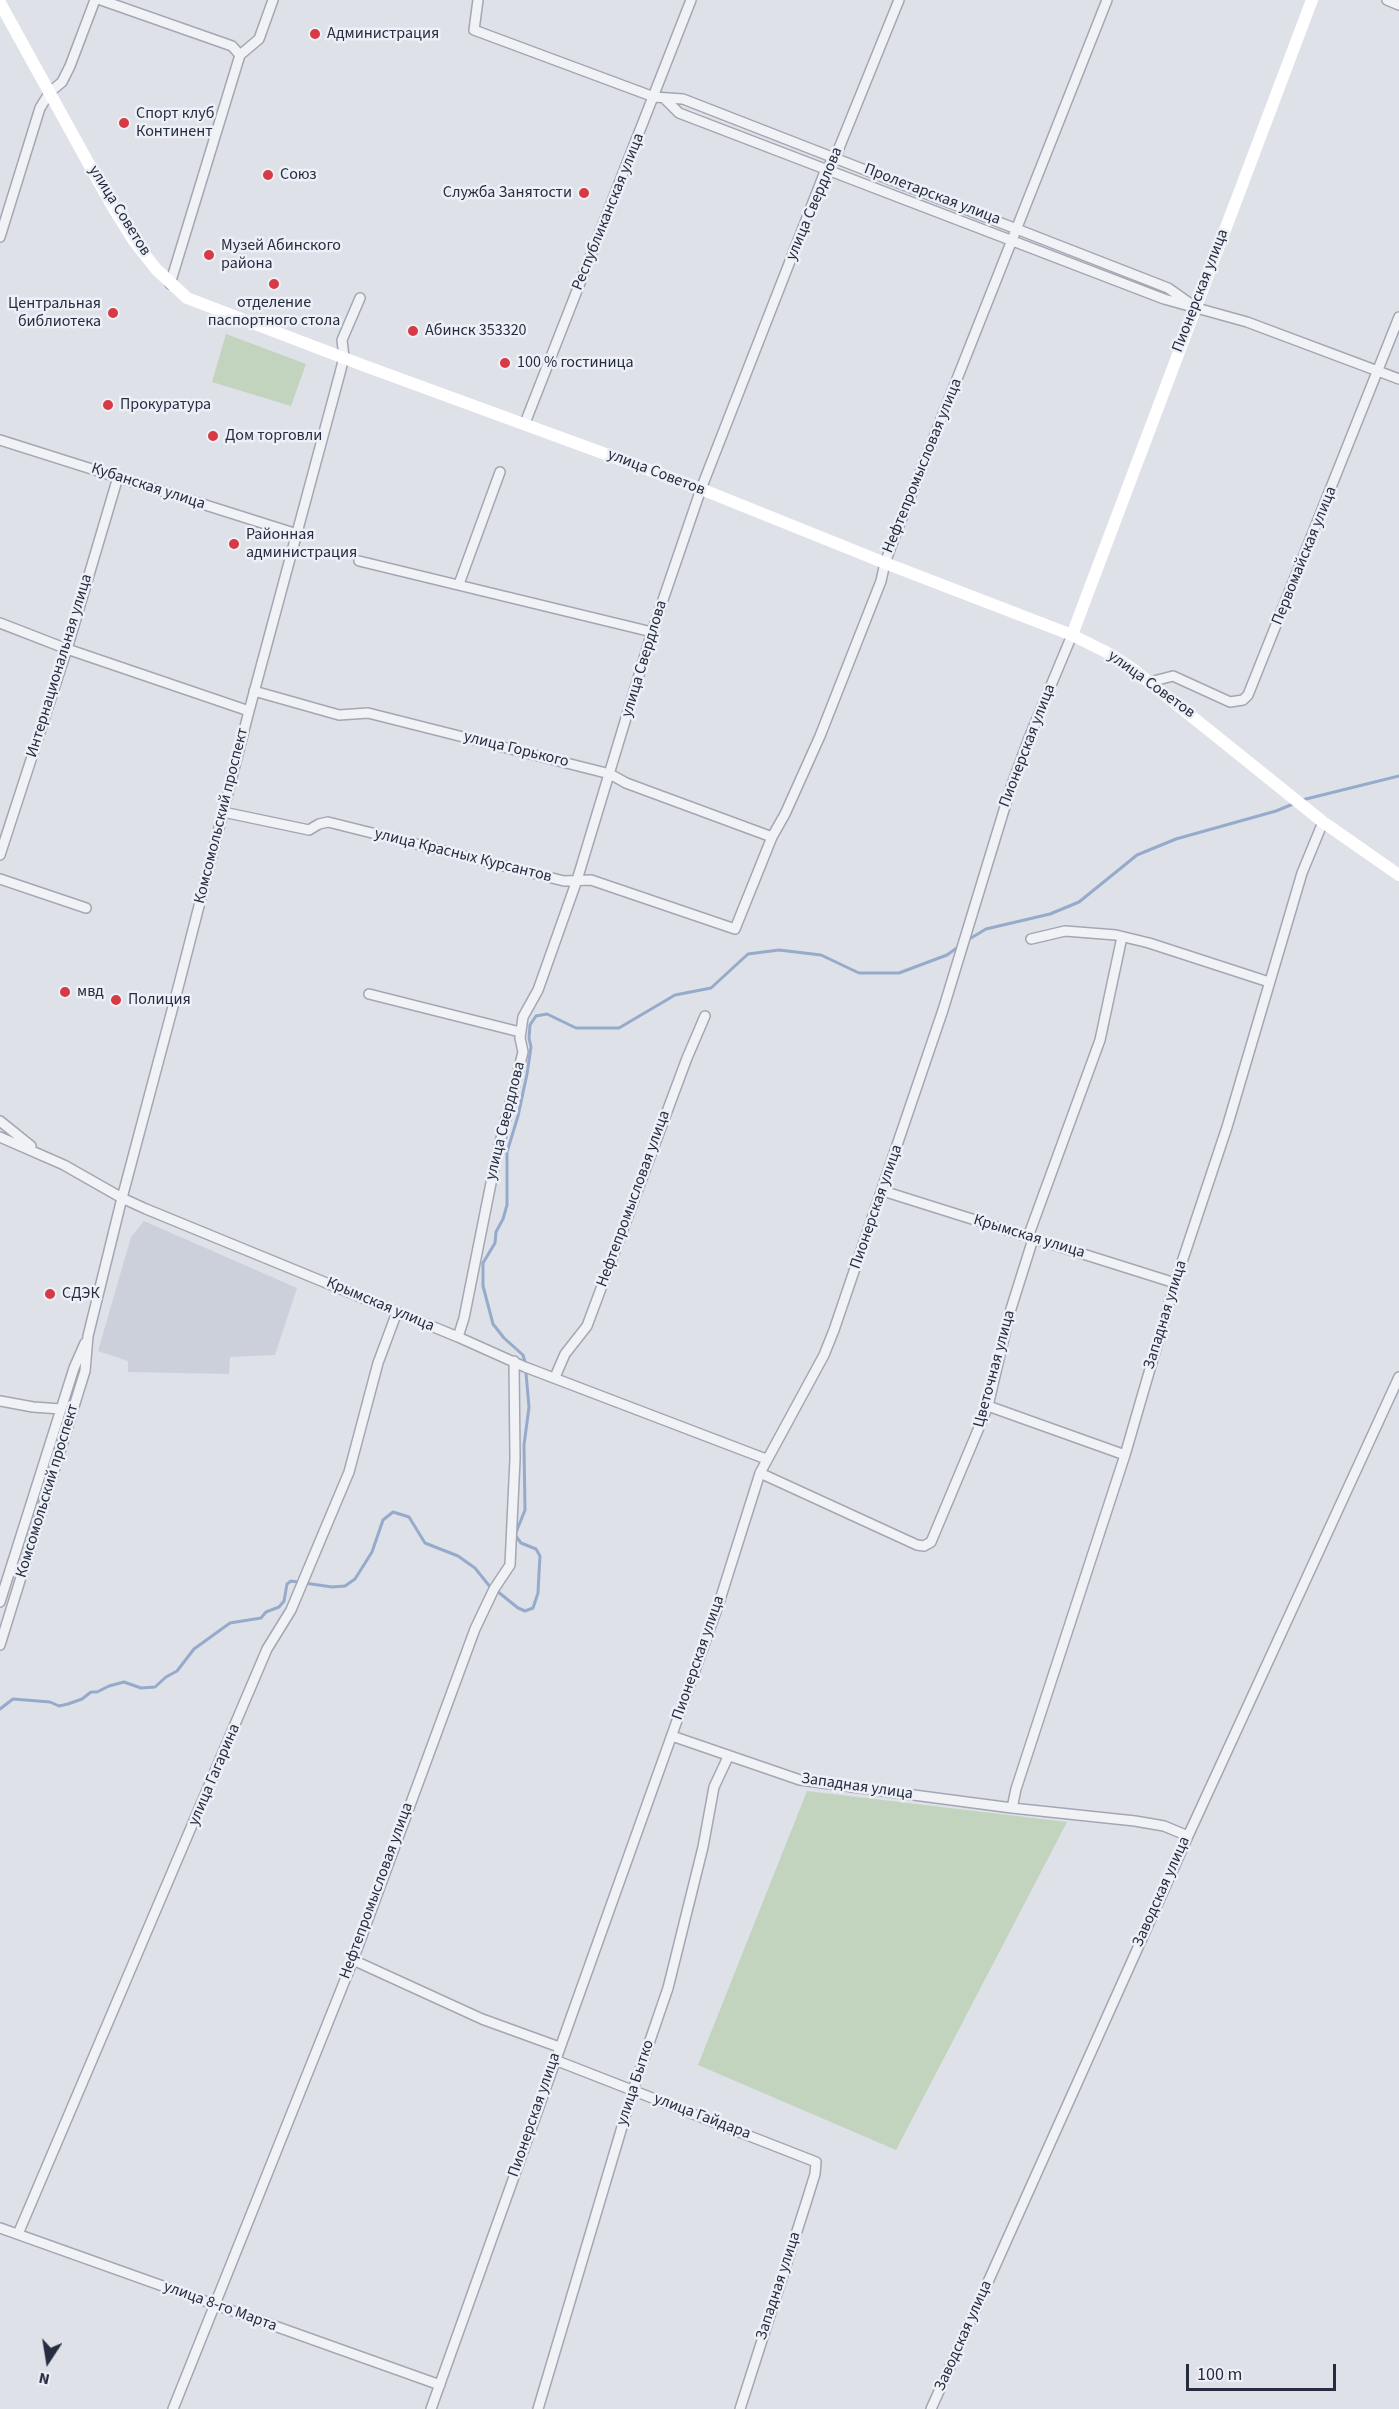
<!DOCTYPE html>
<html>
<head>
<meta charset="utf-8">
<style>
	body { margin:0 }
	#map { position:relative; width:1399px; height:2409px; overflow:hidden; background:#dee1e8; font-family:"Source Sans 3",sans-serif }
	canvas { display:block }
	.north { position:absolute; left:18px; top:2331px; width:60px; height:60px; -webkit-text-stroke:4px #edf0f6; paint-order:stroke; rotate:192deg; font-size:16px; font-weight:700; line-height:24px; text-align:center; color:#262d40 }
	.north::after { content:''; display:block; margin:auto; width:21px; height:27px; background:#262d40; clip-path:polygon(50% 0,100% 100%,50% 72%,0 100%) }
	.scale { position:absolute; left:1186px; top:2364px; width:150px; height:27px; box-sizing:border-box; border:3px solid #262d40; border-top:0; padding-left:8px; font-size:18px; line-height:21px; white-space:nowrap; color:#262d40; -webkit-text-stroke:4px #edf0f6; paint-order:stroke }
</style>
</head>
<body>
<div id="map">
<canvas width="1399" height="2409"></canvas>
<div class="north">N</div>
<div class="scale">100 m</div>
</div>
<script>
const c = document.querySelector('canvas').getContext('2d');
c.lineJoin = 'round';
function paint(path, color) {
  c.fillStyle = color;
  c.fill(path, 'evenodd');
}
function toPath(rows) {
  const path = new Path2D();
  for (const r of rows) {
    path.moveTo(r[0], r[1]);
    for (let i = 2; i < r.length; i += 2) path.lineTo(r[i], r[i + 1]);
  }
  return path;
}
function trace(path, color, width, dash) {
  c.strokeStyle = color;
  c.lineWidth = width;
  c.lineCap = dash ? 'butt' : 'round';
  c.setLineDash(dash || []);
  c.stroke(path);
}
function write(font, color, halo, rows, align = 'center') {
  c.font = font + ' "Source Sans 3",sans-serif';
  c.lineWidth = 5;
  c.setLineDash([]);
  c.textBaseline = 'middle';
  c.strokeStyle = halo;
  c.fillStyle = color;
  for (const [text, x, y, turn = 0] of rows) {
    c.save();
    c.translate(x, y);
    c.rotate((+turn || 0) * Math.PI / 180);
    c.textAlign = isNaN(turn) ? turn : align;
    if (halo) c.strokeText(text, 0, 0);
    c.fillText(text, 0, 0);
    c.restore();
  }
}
const built = toPath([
	[144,1221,297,1288,275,1355,230,1357,229,1374,128,1372,128,1361,98,1351,131,1237]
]);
const green = toPath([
	[226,334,306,364,291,406,212,382],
	[807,1791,1067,1822,896,2150,698,2065]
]);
const stream = toPath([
	[1302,800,1399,776],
	[966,941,986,929,1050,914,1079,902,1137,855,1176,839,1276,811,1293,804],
	[497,1591,518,1608,525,1611,533,1608,538,1593,539,1573,540,1556,536,1549,521,1543,515,1535,525,1510,524,1445,529,1407,525,1362,523,1355,504,1338,493,1324,483,1286,483,1263,495,1243,496,1232,503,1219,507,1205,507,1152,518,1116,527,1074,531,1047,529,1038,530,1025,536,1016,547,1014,576,1028,619,1028,675,995,711,988,748,954,779,950,821,955,859,973,899,973,947,955,961,945],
	[0,1709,13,1699,50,1702,59,1706,68,1704,82,1699,91,1692,97,1692,109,1686,124,1682,141,1688,155,1687,166,1677,177,1671,194,1649,230,1623,261,1618,266,1612,279,1607,284,1601,287,1584,291,1581,332,1587,345,1586,355,1579,372,1552,383,1520,393,1512,409,1517,425,1543,458,1556,475,1568,491,1588]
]);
const street = toPath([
	[101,0,232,46,240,55],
	[478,0,474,30,654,97,683,99,1168,288,1195,307],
	[1387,0,1399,5],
	[664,98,679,113,1164,299,1247,322,1399,379],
	[0,237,40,108,50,92,62,82,70,66,95,0],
	[170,284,240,55,259,39,273,0],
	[525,423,691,0],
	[0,440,297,534],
	[359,561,652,632],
	[459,584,500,472],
	[0,623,67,649,249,711],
	[1150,682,1173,676,1230,702,1243,700,1248,695,1399,317],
	[254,691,339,715,368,713,610,774,626,783,772,837],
	[223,812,309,830,319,824,328,822,564,881,591,880,735,929,772,837,785,814,820,736,881,581,885,563,896,533,1107,0],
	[0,855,67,649,118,477],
	[0,879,86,908],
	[1031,939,1065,931,1116,935,1149,943,1269,982],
	[369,994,520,1032],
	[0,1121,31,1146],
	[0,1137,64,1165,122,1198,146,1209,458,1337,525,1367,766,1459],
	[883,1191,1175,1283],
	[1028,1237,1100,1040,1122,937],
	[458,1337,464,1318,496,1158,523,1052,520,1038,523,1017,538,990,577,880,652,632,701,489,826,169,835,158,899,0],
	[555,1377,565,1354,587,1326,687,1058,705,1016],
	[0,1401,33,1407,61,1409],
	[988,1406,1125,1455],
	[760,1473,917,1545,924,1546,931,1542,988,1406,1010,1312,1033,1239],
	[0,1602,74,1368,85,1343],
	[0,1645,85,1371,88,1336,122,1198,179,984,249,711,340,373,344,357,342,340,360,298],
	[672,1736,800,1780,1012,1808,1135,1821,1164,1826,1188,1836],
	[1012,1808,1016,1789,1125,1455,1175,1283,1227,1127,1302,873,1323,822],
	[353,1960,482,2019,559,2047],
	[555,2060,816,2162,815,2174,806,2203,740,2409],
	[0,2228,440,2385],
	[18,2234,267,1649,291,1610,349,1472,378,1363,397,1312],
	[173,2409,353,1960,475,1629,494,1589,510,1565,515,1459,514,1361],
	[431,2409,719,1603,760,1473,824,1355,834,1330,943,1010,1011,787,1029,738,1072,635],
	[538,2409,633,2090,668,1988,703,1847,714,1787,728,1757],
	[931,2409,1188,1836,1399,1377]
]);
const secondary = toPath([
	[0,3,111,204,134,241,156,269,187,298,365,366,701,489,885,563,1072,635,1110,654,1134,670,1323,822,1399,875],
	[1072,635,1312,0]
]);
const markers = [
	[315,34,6,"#d73a44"],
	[124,123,6,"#d73a44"],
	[268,175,6,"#d73a44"],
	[584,193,6,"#d73a44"],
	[209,255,6,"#d73a44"],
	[274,284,6,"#d73a44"],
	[113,313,6,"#d73a44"],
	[413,331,6,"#d73a44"],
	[505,363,6,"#d73a44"],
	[108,405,6,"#d73a44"],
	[213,436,6,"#d73a44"],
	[234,544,6,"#d73a44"],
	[65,992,6,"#d73a44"],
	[116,1000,6,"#d73a44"],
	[50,1294,6,"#d73a44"]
];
const poiNames = [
	["Администрация",327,34],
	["Спорт клуб",136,114],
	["Континент",136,132],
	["Союз",280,175],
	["Служба Занятости",572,193,"right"],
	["Музей Абинского",221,246],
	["района",221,264],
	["отделение",274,303,"center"],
	["паспортного стола",274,321,"center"],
	["Центральная",101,304,"right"],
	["библиотека",101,322,"right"],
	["Абинск 353320",425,331],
	["100 % гостиница",517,363],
	["Прокуратура",120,405],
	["Дом торговли",225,436],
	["Районная",246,535],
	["администрация",246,553],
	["мвд",77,992],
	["Полиция",128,1000],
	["СДЭК",62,1294]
];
const streetNames = [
	["Пролетарская улица",932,195,21],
	["улица Свердлова",815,204,-67],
	["улица Советов",119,211,58],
	["Республиканская улица",609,212,-68],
	["Пионерская улица",1201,291,-69],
	["Нефтепромысловая улица",923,466,-68],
	["улица Советов",656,473,21],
	["Кубанская улица",148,487,18],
	["Первомайская улица",1305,556,-68],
	["улица Свердлова",645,659,-73],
	["Интернациональная улица",60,666,-73],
	["улица Советов",1151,685,36],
	["Пионерская улица",1028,746,-69],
	["улица Горького",516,750,14],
	["Комсомольский проспект",222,816,-76],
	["улица Красных Курсантов",463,856,14],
	["улица Свердлова",506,1121,-76],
	["Нефтепромысловая улица",634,1199,-70],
	["Пионерская улица",877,1207,-71],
	["Крымская улица",1029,1237,17],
	["Крымская улица",380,1305,23],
	["Западная улица",1166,1315,-73],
	["Цветочная улица",995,1369,-75],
	["Комсомольский проспект",48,1491,-73],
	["Пионерская улица",699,1658,-71],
	["улица Гагарина",215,1775,-67],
	["Западная улица",857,1787,8],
	["Нефтепромысловая улица",377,1891,-70],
	["Заводская улица",1162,1892,-66],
	["улица Бытко",636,2083,-72],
	["Пионерская улица",535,2115,-71],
	["улица Гайдара",702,2117,21],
	["Западная улица",779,2286,-72],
	["улица 8-го Марта",220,2307,20],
	["Заводская улица",964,2336,-66]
];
paint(built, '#ccd0db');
paint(green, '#c2d3be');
trace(stream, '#96abcb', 3);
trace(street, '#a3a7b2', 12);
trace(street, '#f1f2f6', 9);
trace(secondary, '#fff', 12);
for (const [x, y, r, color] of markers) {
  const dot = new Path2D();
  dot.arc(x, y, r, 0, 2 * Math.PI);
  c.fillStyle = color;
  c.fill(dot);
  trace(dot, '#edf0f6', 2);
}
write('16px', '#262d40', '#edf0f6', poiNames, 'left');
write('16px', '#262d40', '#edf0f6', streetNames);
</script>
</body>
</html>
